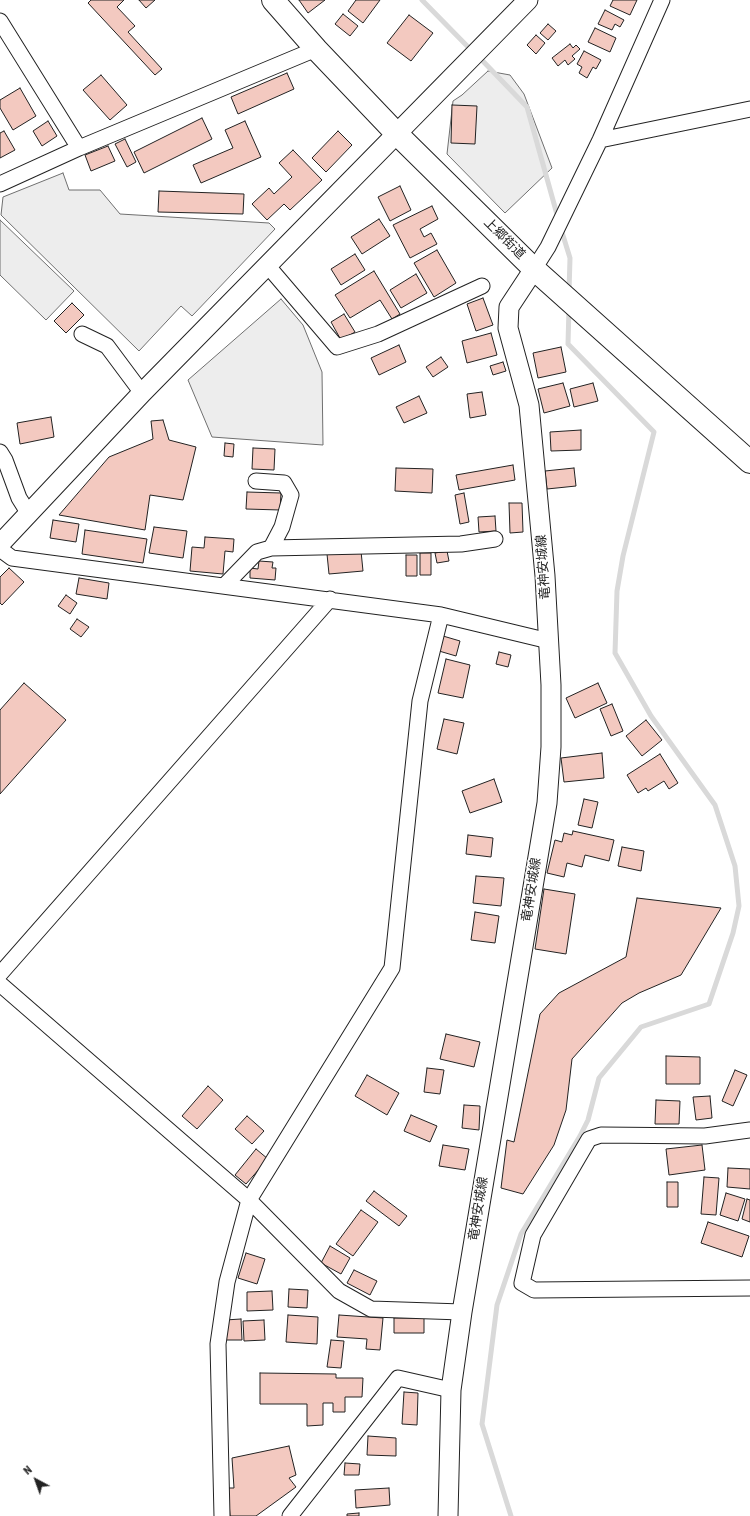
<!DOCTYPE html>
<html>
<head>
<meta charset="utf-8">
<style>
	body { margin:0 }
	#map { position:relative; width:750px; height:1516px; overflow:hidden; background:#fff; font-family:"Roboto Condensed",sans-serif }
	canvas { display:block }
	.north { position:absolute; left:16px; top:1460px; width:40px; height:40px; -webkit-text-stroke:3px #fff; paint-order:stroke; rotate:319deg; font-size:11px; font-weight:700; line-height:16px; text-align:center; color:#222 }
	.north::after { content:''; display:block; margin:auto; width:14px; height:18px; background:#222; clip-path:polygon(50% 0,100% 100%,50% 72%,0 100%) }
</style>
</head>
<body>
<div id="map">
<canvas width="750" height="1516"></canvas>
<div class="north">N</div>
</div>
<script>
const c = document.querySelector('canvas').getContext('2d');
c.lineJoin = 'round';
function paint(path, color) {
  c.fillStyle = color;
  c.fill(path, 'evenodd');
}
function toPath(rows) {
  const path = new Path2D();
  for (const r of rows) {
    path.moveTo(r[0], r[1]);
    for (let i = 2; i < r.length; i += 2) path.lineTo(r[i], r[i + 1]);
  }
  return path;
}
function trace(path, color, width, dash) {
  c.strokeStyle = color;
  c.lineWidth = width;
  c.lineCap = dash ? 'butt' : 'round';
  c.setLineDash(dash || []);
  c.stroke(path);
}
function write(font, color, halo, rows, align = 'center') {
  c.font = font + ' "Roboto Condensed","Noto Sans JP",sans-serif';
  c.lineWidth = 3;
  c.setLineDash([]);
  c.textBaseline = 'middle';
  c.strokeStyle = halo;
  c.fillStyle = color;
  for (const [text, x, y, turn = 0] of rows) {
    c.save();
    c.translate(x, y);
    c.rotate((+turn || 0) * Math.PI / 180);
    c.textAlign = isNaN(turn) ? turn : align;
    if (halo) c.strokeText(text, 0, 0);
    c.fillText(text, 0, 0);
    c.restore();
  }
}
const parking = toPath([
	[488,71,510,75,524,94,552,168,505,213,447,154,453,101,462,95,488,71],
	[63,173,69,190,100,190,120,214,269,223,275,229,192,316,181,306,139,351,1,215,3,197,63,173],
	[0,220,74,291,46,320,0,275,0,220],
	[281,299,303,325,322,372,323,445,212,437,188,380,281,299]
]);
const stream = toPath([
	[422,0,472,51],
	[478,56,527,107,558,218],
	[561,229,570,258,569,292],
	[511,1516,482,1424,497,1305,521,1234,580,1136,588,1120,599,1078,641,1027,709,1004,733,933,739,906,735,866,715,805,651,716,615,653,617,591,623,556,654,432,568,344,569,308]
]);
const building = toPath([
	[91,0,124,0,117,7,135,26,128,32,162,69,155,75,88,3,91,0],
	[139,0,155,0,146,8,139,0],
	[299,0,325,0,308,13,299,0],
	[356,0,380,0,363,23,348,11,356,0],
	[613,0,637,0,630,15,610,6,613,0],
	[605,10,624,20,620,27,615,24,612,30,598,24,605,10],
	[343,14,358,26,350,36,335,24,343,14],
	[409,15,433,33,411,61,387,43,409,15],
	[548,24,556,31,548,40,540,33,548,24],
	[595,28,616,38,610,52,588,42,595,28],
	[536,35,545,43,536,54,527,45,536,35],
	[570,44,573,48,576,45,580,49,572,56,575,59,568,65,565,60,558,66,552,58,570,44],
	[584,51,601,60,596,69,593,67,587,78,579,73,582,67,577,64,584,51],
	[287,73,294,89,238,114,231,97,287,73],
	[101,75,127,105,110,120,83,90,101,75],
	[20,88,36,116,13,130,0,108,0,100,20,88],
	[452,105,477,106,475,144,451,143,452,105],
	[202,118,212,139,144,173,134,152,202,118],
	[48,121,57,136,42,146,33,131,48,121],
	[245,121,261,157,201,183,193,165,233,148,225,130,245,121],
	[4,131,15,150,0,158,0,133,4,131],
	[338,131,352,145,326,172,312,158,338,131],
	[125,139,136,162,127,167,115,144,125,139],
	[108,146,115,161,91,171,85,155,108,146],
	[293,150,322,180,290,210,284,204,267,220,252,204,269,188,274,194,292,177,279,163,293,150],
	[400,186,411,210,390,221,378,197,400,186],
	[159,191,244,194,243,214,158,212,159,191],
	[432,206,438,219,420,229,424,237,431,233,437,244,410,258,393,225,432,206],
	[379,219,390,236,362,254,351,237,379,219],
	[437,250,456,283,434,297,414,263,437,250],
	[355,254,365,270,341,285,331,269,355,254],
	[374,271,400,314,392,319,380,300,350,318,335,295,374,271],
	[416,274,427,293,401,308,390,290,416,274],
	[483,298,493,325,476,331,467,304,483,298],
	[72,303,84,315,66,333,54,321,72,303],
	[344,314,355,332,341,340,331,322,344,314],
	[491,333,497,355,467,363,462,341,491,333],
	[399,345,406,362,379,375,371,358,399,345],
	[561,347,566,372,538,378,533,353,561,347],
	[441,357,448,367,433,377,426,367,441,357],
	[503,362,506,371,493,375,490,366,503,362],
	[563,383,570,406,544,413,538,389,563,383],
	[593,383,598,401,574,407,570,389,593,383],
	[482,392,486,415,470,418,467,394,482,392],
	[419,396,427,413,404,423,396,407,419,396],
	[51,417,54,437,20,444,17,423,51,417],
	[163,420,169,440,196,447,183,500,150,495,145,530,59,515,109,457,153,439,151,421,163,420],
	[581,430,581,450,551,451,550,432,581,430],
	[225,443,234,444,233,457,224,456,225,443],
	[253,448,275,449,274,470,252,469,253,448],
	[513,465,515,480,459,490,456,475,513,465],
	[396,468,433,469,432,493,395,491,396,468],
	[574,468,576,486,547,489,545,471,574,468],
	[247,492,281,493,280,510,246,509,247,492],
	[464,493,469,522,460,524,455,495,464,493],
	[509,503,522,503,523,532,510,533,509,503],
	[495,516,496,531,479,532,478,517,495,516],
	[53,520,79,524,76,542,50,538,53,520],
	[154,527,187,531,183,558,149,553,154,527],
	[85,530,147,539,143,563,82,554,85,530],
	[205,537,234,539,233,552,225,551,223,574,190,571,192,547,204,548,205,537],
	[361,551,363,571,329,574,327,554,361,551],
	[447,551,449,561,437,563,435,553,447,551],
	[420,553,431,553,431,575,420,575,420,553],
	[406,555,417,555,417,576,406,576,406,555],
	[259,561,273,562,272,568,276,568,275,580,250,578,250,568,258,569,259,561],
	[9,568,24,582,2,605,0,603,0,577,9,568],
	[79,578,109,583,107,599,76,594,79,578],
	[66,595,77,603,70,614,58,606,66,595],
	[77,619,89,627,81,637,70,629,77,619],
	[443,636,460,641,456,656,439,651,443,636],
	[499,652,511,655,508,667,496,664,499,652],
	[446,659,470,665,463,698,438,693,446,659],
	[24,683,66,720,0,794,0,710,24,683],
	[598,683,607,703,575,718,566,698,598,683],
	[612,704,623,731,611,736,600,709,612,704],
	[444,719,464,723,457,754,437,749,444,719],
	[646,720,662,740,642,756,626,736,646,720],
	[602,753,604,778,564,782,561,758,602,753],
	[660,754,678,783,669,789,664,781,648,791,646,788,638,793,627,775,660,754],
	[494,779,502,802,470,813,462,791,494,779],
	[584,799,598,802,592,828,578,825,584,799],
	[573,831,614,840,609,861,585,855,582,867,567,863,564,877,547,873,555,840,562,842,564,833,572,835,573,831],
	[468,835,493,838,491,857,466,854,468,835],
	[622,847,644,851,641,871,618,866,622,847],
	[476,876,504,878,501,906,473,903,476,876],
	[544,889,575,894,566,954,535,949,544,889],
	[637,898,721,908,681,975,639,993,622,1003,572,1059,566,1110,554,1145,523,1194,501,1188,507,1140,514,1142,540,1014,559,993,626,957,637,898],
	[475,912,499,916,495,943,471,940,475,912],
	[446,1034,480,1042,474,1067,440,1059,446,1034],
	[666,1056,700,1057,700,1084,666,1084,666,1056],
	[427,1068,444,1070,440,1094,424,1092,427,1068],
	[735,1070,747,1075,733,1106,722,1101,735,1070],
	[367,1075,399,1093,387,1115,355,1096,367,1075],
	[208,1086,223,1100,197,1129,182,1116,208,1086],
	[710,1096,712,1118,696,1120,693,1097,710,1096],
	[656,1100,680,1101,679,1124,655,1124,656,1100],
	[464,1105,480,1106,479,1130,462,1128,464,1105],
	[411,1115,437,1126,430,1142,404,1131,411,1115],
	[247,1116,264,1131,252,1144,235,1129,247,1116],
	[443,1145,469,1149,465,1170,439,1166,443,1145],
	[702,1145,705,1170,669,1175,666,1149,702,1145],
	[256,1149,268,1159,246,1184,235,1175,256,1149],
	[728,1168,750,1169,750,1189,727,1187,728,1168],
	[704,1177,719,1178,716,1215,701,1214,704,1177],
	[667,1182,678,1182,678,1207,667,1207,667,1182],
	[374,1191,407,1216,399,1226,366,1201,374,1191],
	[726,1193,745,1199,738,1221,720,1215,726,1193],
	[747,1199,750,1200,750,1222,742,1219,747,1199],
	[361,1210,378,1222,353,1256,336,1244,361,1210],
	[708,1222,749,1236,742,1257,701,1243,708,1222],
	[330,1246,350,1258,341,1274,321,1263,330,1246],
	[246,1253,265,1259,257,1284,238,1278,246,1253],
	[354,1270,377,1281,370,1295,347,1283,354,1270],
	[289,1289,308,1290,307,1308,288,1307,289,1289],
	[272,1291,273,1310,247,1311,247,1292,272,1291],
	[288,1315,318,1317,317,1344,286,1342,288,1315],
	[339,1315,383,1318,380,1350,366,1349,367,1339,337,1337,339,1315],
	[394,1318,424,1318,424,1333,394,1333,394,1318],
	[241,1319,242,1340,226,1340,225,1320,241,1319],
	[264,1320,265,1340,244,1341,243,1321,264,1320],
	[331,1340,344,1341,341,1368,327,1367,331,1340],
	[260,1373,336,1374,336,1378,363,1378,362,1397,345,1397,345,1412,333,1412,333,1403,323,1403,323,1425,307,1426,307,1404,260,1404,260,1373],
	[404,1392,418,1393,417,1425,402,1424,404,1392],
	[368,1436,396,1438,396,1456,367,1455,368,1436],
	[289,1446,296,1475,289,1478,296,1487,256,1516,230,1516,228,1488,234,1488,232,1458,289,1446],
	[345,1463,360,1464,359,1475,344,1475,345,1463],
	[389,1488,390,1505,356,1508,355,1490,389,1488],
	[359,1513,359,1516,347,1516,347,1514,359,1513]
]);
const minor = toPath([
	[0,21,79,148],
	[600,140,750,109],
	[0,184,79,148,316,49],
	[267,265,337,347,378,334,482,286],
	[534,269,548,247,600,140,662,0],
	[82,334,107,346,142,393],
	[0,452,5,460,19,498,29,514],
	[256,481,284,483,291,495,282,527,271,548],
	[0,549,12,558,441,615,549,641],
	[225,585,257,552,271,548,461,544,495,539],
	[0,974,330,599],
	[0,984,249,1200,339,1291,371,1309,462,1312],
	[750,1130,705,1136,601,1135,589,1139,533,1235,522,1283,534,1290,750,1288],
	[222,1516,218,1344,227,1282,249,1200,392,968,420,701,441,615],
	[290,1516,398,1378,451,1390]
]);
const tertiary = toPath([
	[0,544,142,393,528,0],
	[448,1516,451,1390,462,1312,547,803,551,747,551,685,545,576,529,405,508,328,509,307,534,269]
]);
const primary = toPath([
	[273,0,316,49,396,133,534,269,750,462]
]);
const streetNames = [
	["上郷街道",504,239,45],
	["竜神安城線",544,567,-94],
	["竜神安城線",532,890,-81],
	["竜神安城線",479,1209,-81]
];
paint(parking, '#ededed');
trace(parking, '#6f6f6f', 1);
trace(stream, '#d9d9d9', 5);
paint(building, '#f3c9c0');
trace(building, '#222', 1);
trace(minor, '#222', 17);
trace(tertiary, '#222', 21);
trace(primary, '#222', 24);
trace(minor, '#fff', 15);
trace(tertiary, '#fff', 19);
trace(primary, '#fff', 22);
write('13px', '#222', '#fff', streetNames);
</script>
</body>
</html>
